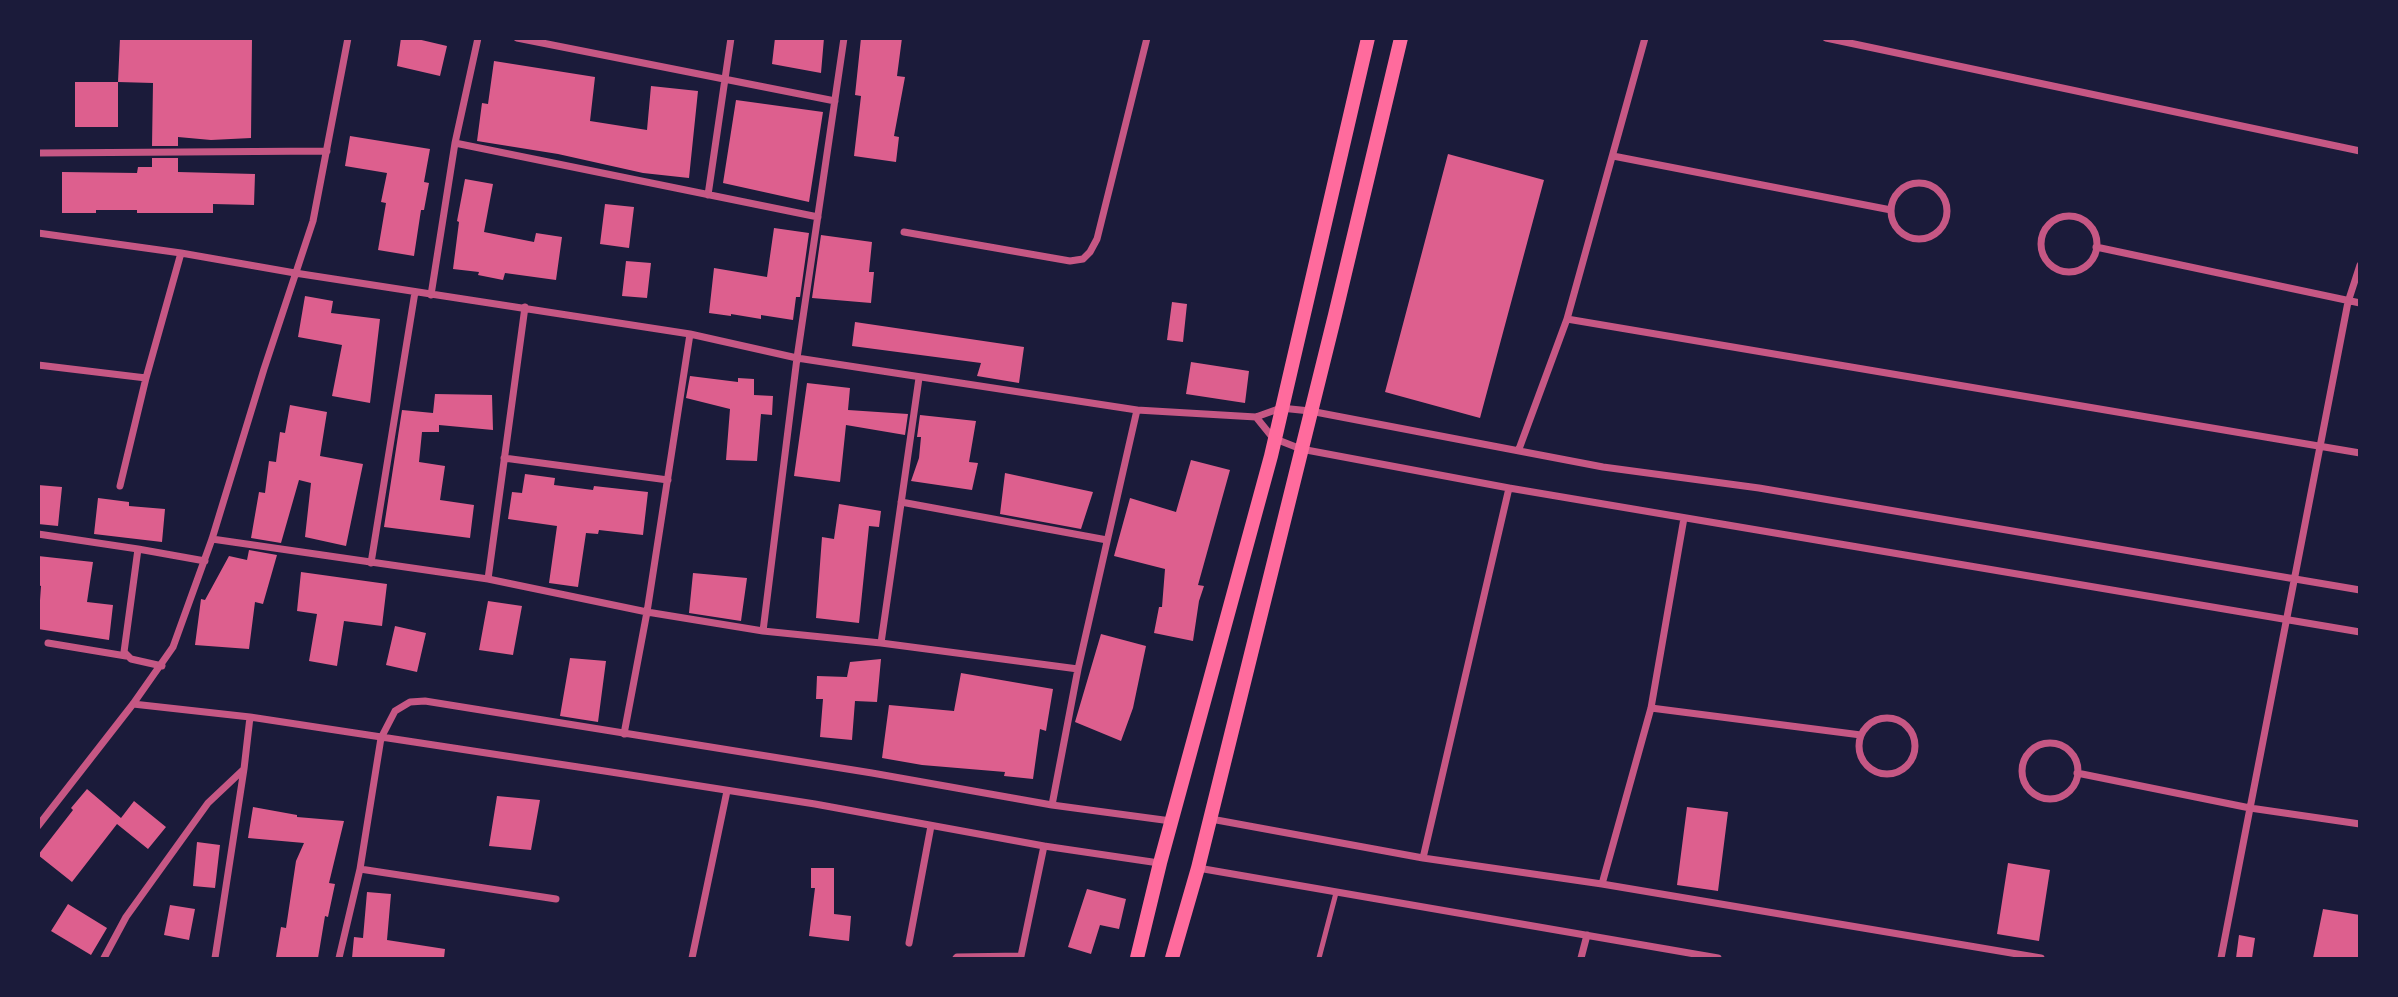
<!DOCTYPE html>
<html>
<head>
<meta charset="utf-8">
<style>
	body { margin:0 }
	#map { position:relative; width:2398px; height:997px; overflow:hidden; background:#1b1b3a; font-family:Commissioner,sans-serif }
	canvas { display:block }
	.frame { position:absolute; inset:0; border:40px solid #1b1b3a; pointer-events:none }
</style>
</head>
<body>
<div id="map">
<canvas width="2398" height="997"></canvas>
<div class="frame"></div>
</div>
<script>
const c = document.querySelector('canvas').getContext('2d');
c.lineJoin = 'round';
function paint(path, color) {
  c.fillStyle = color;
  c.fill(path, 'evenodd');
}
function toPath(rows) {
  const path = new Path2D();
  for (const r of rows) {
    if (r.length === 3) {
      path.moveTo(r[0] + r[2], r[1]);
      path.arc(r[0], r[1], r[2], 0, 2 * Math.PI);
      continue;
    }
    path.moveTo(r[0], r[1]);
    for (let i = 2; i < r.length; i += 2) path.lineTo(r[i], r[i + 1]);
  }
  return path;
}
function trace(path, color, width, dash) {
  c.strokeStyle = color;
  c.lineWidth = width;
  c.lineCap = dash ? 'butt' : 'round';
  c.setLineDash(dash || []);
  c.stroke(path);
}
const building = toPath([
	[120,38,252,38,251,138,211,140,178,137,178,146,152,146,153,83,118,82],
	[401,38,413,38,447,46,440,76,397,66],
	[775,38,824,38,821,73,772,64],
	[861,38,902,38,897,76,905,77,894,136,899,137,896,162,854,156,861,96,855,95],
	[494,61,595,77,590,121,647,130,651,86,698,91,689,178,643,173,558,154,477,141,482,103,488,104],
	[75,82,118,82,118,127,75,127],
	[736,100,823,112,809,202,723,183],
	[350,136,430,149,424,182,429,183,424,210,421,210,414,256,378,250,386,203,381,202,387,173,345,166],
	[1448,154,1544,180,1480,418,1385,392],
	[152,158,178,158,178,172,255,174,254,205,213,204,213,213,137,213,137,210,96,210,96,213,62,213,62,172,137,173,138,167,152,167],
	[465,179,493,184,484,232,534,242,536,233,562,237,556,280,505,273,503,280,478,275,479,272,453,269,459,222,457,221],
	[605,204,634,207,629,248,600,244],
	[774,228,809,233,800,297,796,297,793,320,761,315,761,319,731,314,731,316,709,313,714,268,767,277],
	[821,235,872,242,869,272,874,272,871,303,812,298],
	[626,261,651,263,647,298,622,296],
	[305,296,333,301,331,313,380,319,370,403,332,396,342,345,298,337],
	[1172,302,1187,304,1183,342,1167,340],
	[855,322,1024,347,1019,383,977,376,981,363,852,346],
	[1191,362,1249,371,1245,403,1186,394],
	[690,376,738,382,738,378,754,379,754,395,773,396,772,415,761,414,757,461,726,460,730,409,686,398],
	[807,383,850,388,848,410,908,414,905,435,846,425,840,482,794,476],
	[435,394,492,395,493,430,439,425,439,432,422,432,419,462,445,466,440,500,474,505,470,538,384,527,402,410,433,413],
	[290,405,327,412,320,456,363,464,346,546,305,537,311,483,299,480,281,543,251,538,259,492,265,493,269,461,276,462,280,432,285,433],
	[920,415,976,421,969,462,978,463,972,490,911,481,919,458,921,437,917,437],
	[1191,460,1230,470,1198,585,1204,586,1199,601,1193,641,1154,633,1159,607,1162,607,1165,569,1114,556,1130,498,1176,512],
	[1005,473,1093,492,1081,529,1000,514],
	[525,474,555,478,554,485,593,490,594,486,648,492,643,535,599,530,598,534,586,533,578,587,549,583,557,526,508,519,512,492,522,493],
	[38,485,62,487,58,526,38,524],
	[98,498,129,502,129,506,165,509,162,542,94,534],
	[839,504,881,511,879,527,869,526,859,623,816,618,822,537,834,539],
	[249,550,277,555,263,604,255,602,249,649,195,645,201,599,205,600,229,556,247,560],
	[38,556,93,562,87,602,113,605,109,640,38,629,41,586,38,585],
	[301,572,387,584,382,626,344,621,337,666,309,661,317,614,297,611],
	[693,573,747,578,741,621,689,613],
	[488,601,522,606,513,655,479,650],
	[395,626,426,633,417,672,386,665],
	[1101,634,1146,646,1133,708,1121,741,1075,722],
	[570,658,606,661,598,722,560,716],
	[881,659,877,702,855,701,852,740,820,737,823,699,816,699,817,676,847,677,850,662],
	[961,673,1053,689,1046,731,1040,729,1033,779,1004,776,1005,772,922,765,882,758,889,705,954,711],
	[87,789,121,818,134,801,166,827,148,849,117,824,72,882,38,855,73,810,71,808],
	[497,796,540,800,531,850,489,846],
	[253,807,297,815,297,817,344,821,329,883,335,884,328,917,325,916,318,958,276,957,281,927,286,928,296,861,304,843,248,838],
	[1687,807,1728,812,1718,891,1677,885],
	[197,842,220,845,215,888,193,886],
	[2008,863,2050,870,2039,941,1997,934],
	[811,868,834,868,834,914,851,916,849,941,809,936,815,888,811,888],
	[1087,889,1126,899,1119,929,1100,925,1091,954,1068,947],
	[367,892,391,894,387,940,445,949,444,958,352,958,354,937,363,938],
	[68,904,107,928,91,955,51,931],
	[170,905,195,909,189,940,164,935],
	[2323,909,2360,915,2360,958,2313,958],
	[2239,935,2255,938,2252,958,2236,958]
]);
const service = toPath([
	[1319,958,1336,893]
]);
const minor = toPath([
	[517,38,835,101],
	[1826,38,2360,151],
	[455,143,818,217],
	[38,153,327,151],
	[1613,156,1891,210],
	[1919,211,28],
	[708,195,731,38],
	[2069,244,28],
	[904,232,1070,261,1083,259,1090,252,1097,239,1147,38],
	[38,233,181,253],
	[2096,247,2360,303],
	[431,295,455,143,478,38],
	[1567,319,2360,453],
	[38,365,146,378],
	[1256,417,1273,438,1301,449,1509,488,2360,632],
	[1519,449,1567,319,1645,38],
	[504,458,668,480],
	[120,486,146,378,181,253,295,273,690,334,797,358,1137,410,1256,417,1281,408,1310,411,1603,467,1759,488,2360,590],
	[901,502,1107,540],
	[38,534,138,549],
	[212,539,488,579,647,612,763,631,881,643,1078,669,1052,805],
	[371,563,415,292],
	[488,579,525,307],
	[763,631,797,358,844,38],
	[48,643,126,656],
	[881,643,919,378],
	[162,666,131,659,124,652,138,549,205,561],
	[1078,669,1137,410],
	[133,704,250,717,611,772,815,804,1044,846,1159,863],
	[1651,708,1861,735],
	[1887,746,28],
	[624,734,647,612,690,334],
	[2050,771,28],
	[2077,773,2250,808,2360,824],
	[1211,819,1423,858,1602,884,2041,958],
	[38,826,133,704,173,647,212,539,264,369,313,221,348,38],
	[1423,858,1509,488],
	[1198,868,1718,958],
	[360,869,556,899],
	[1602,884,1651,708,1684,518],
	[909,943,931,826],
	[104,958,126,917,208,803,244,769,250,717],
	[215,958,244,769],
	[339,958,360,869,381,738,395,711,410,702,425,701,872,773,1052,805,1171,821],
	[692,958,727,791],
	[956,958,957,957,1021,956,1044,846],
	[1581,958,1587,935],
	[2221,958,2348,302,2360,265]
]);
const secondary = toPath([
	[1137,958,1160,863,1271,456,1368,38],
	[1172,958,1198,868,1335,315,1401,38]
]);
paint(building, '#dd5f8e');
trace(service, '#c65784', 5);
trace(minor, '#c65784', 7);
trace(secondary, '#ff6b9d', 14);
</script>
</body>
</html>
